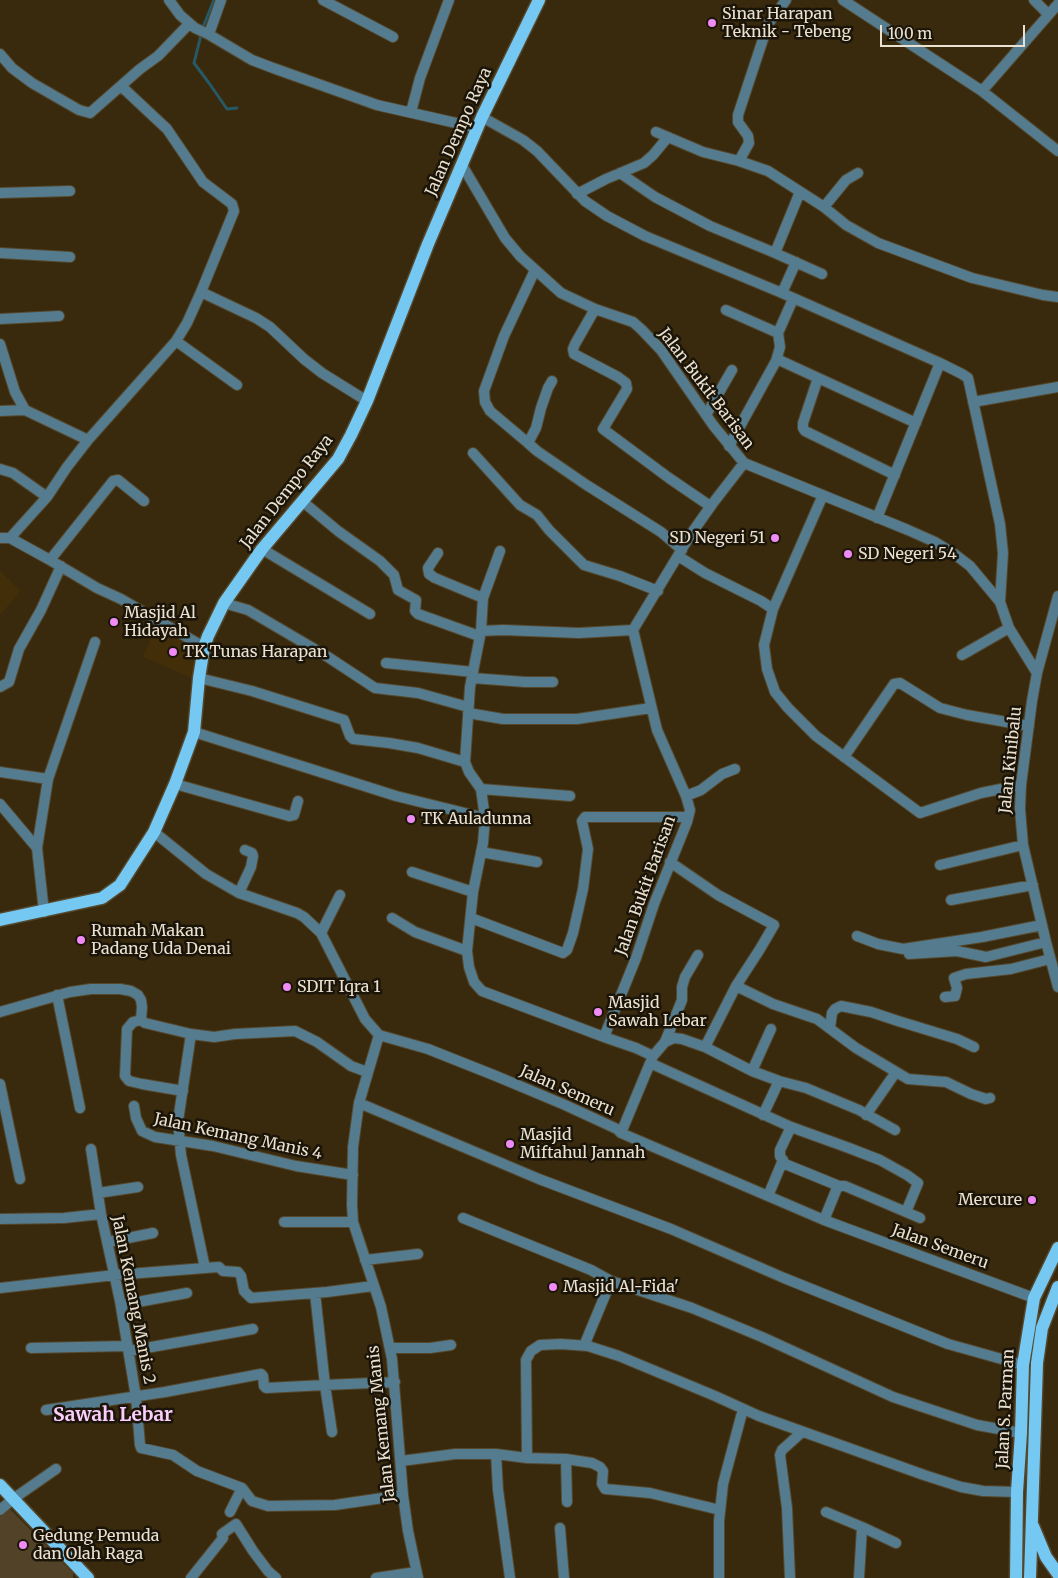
<!DOCTYPE html>
<html>
<head>
<meta charset="utf-8">
<style>
	body { margin:0 }
	#map { position:relative; width:1058px; height:1578px; overflow:hidden; background:#392a0d; font-family:Merriweather,serif }
	canvas { display:block }
	.scale { position:absolute; left:880px; top:25px; width:145px; height:22px; box-sizing:border-box; border:2px solid #eae1d0; border-top:0; padding-left:6px; font-size:15px; line-height:18px; white-space:nowrap; color:#eae1d0; -webkit-text-stroke:4px #1b1408; paint-order:stroke }
</style>
</head>
<body>
<div id="map">
<canvas width="1058" height="1578"></canvas>
<div class="scale">100 m</div>
</div>
<script>
const c = document.querySelector('canvas').getContext('2d');
c.lineJoin = 'round';
function paint(path, color) {
  c.fillStyle = color;
  c.fill(path, 'evenodd');
}
function toPath(rows) {
  const path = new Path2D();
  for (const r of rows) {
    path.moveTo(r[0], r[1]);
    for (let i = 2; i < r.length; i += 2) path.lineTo(r[i], r[i + 1]);
  }
  return path;
}
function trace(path, color, width, dash) {
  c.strokeStyle = color;
  c.lineWidth = width;
  c.lineCap = dash ? 'butt' : 'round';
  c.setLineDash(dash || []);
  c.stroke(path);
}
function write(font, color, halo, rows, align = 'center') {
  c.font = font + ' Merriweather,serif';
  c.lineWidth = 5;
  c.setLineDash([]);
  c.textBaseline = 'middle';
  c.strokeStyle = halo;
  c.fillStyle = color;
  for (const [text, x, y, turn = 0] of rows) {
    c.save();
    c.translate(x, y);
    c.rotate((+turn || 0) * Math.PI / 180);
    c.textAlign = isNaN(turn) ? turn : align;
    if (halo) c.strokeText(text, 0, 0);
    c.fillText(text, 0, 0);
    c.restore();
  }
}
const built = toPath([
	[0,571,21,591,0,615],
	[156,625,202,648,198,681,143,657]
]);
const green = toPath([
	[9,1508,73,1573,73,1578,0,1578,0,1516]
]);
const stream = toPath([
	[214,0,203,27,194,63,209,83,227,109,237,108]
]);
const minor = toPath([
	[169,0,180,15,195,28,208,34,252,60,273,68,377,105,478,128],
	[323,0,393,37],
	[843,0,982,91,1058,151],
	[1034,0,1048,14],
	[209,34,221,0],
	[0,54,12,68,32,83,79,110,90,113,140,69,158,56,189,24],
	[121,86,167,129,203,182,232,204,234,211,201,292,187,323,176,341,88,440,67,467,47,497,10,538,50,560,97,588,121,599,204,647],
	[982,91,1058,4],
	[411,112,420,78,449,0],
	[482,117,523,140,537,151,585,201,607,216,645,236,782,293,940,363,962,374,968,378,1000,524,1003,553,1000,602],
	[656,132,703,152,739,161,768,171,824,207,846,225,878,243,972,278,1043,295,1058,297],
	[739,161,749,143,748,136,738,122,738,115,768,24,786,0],
	[462,165,505,238,520,256,561,293,595,309,633,322,641,329,661,350,713,425,744,463,908,530,935,542,953,553,970,566,1000,602,1009,628,1037,673],
	[620,173,655,197,710,226,775,253],
	[800,192,775,253,822,274],
	[0,193,70,191],
	[577,194,606,179,644,163,653,155,668,137],
	[824,207,846,180,858,173],
	[0,253,70,257],
	[201,292,256,318,270,327,304,359,322,373,367,401],
	[782,293,796,262],
	[595,309,575,344,573,349,574,354,618,377,626,383,627,389,603,429,669,478,710,506],
	[726,310,778,333],
	[0,319,59,316],
	[176,341,237,385],
	[0,344,15,392,25,410,88,440],
	[776,361,780,347,778,333,793,299],
	[818,378,803,423,803,428,805,431,895,475],
	[552,381,548,388,541,408,536,428,528,443,537,451,585,484,661,532,682,550],
	[973,402,1058,387],
	[0,411,25,410],
	[706,415,732,370],
	[528,443,490,411,485,402,484,391,504,336,535,270],
	[729,446,776,361,779,360,916,423],
	[473,453,520,505,537,515,549,530,584,565,620,576,658,591],
	[0,469,13,473,47,497],
	[823,495,773,609,764,645,767,669,775,692,788,708,816,736,920,813,981,793,1021,785],
	[302,501,338,531,380,561,394,575,398,590,416,600,415,611,418,614,479,636],
	[877,518,940,363],
	[0,538,10,538],
	[262,549,370,614],
	[438,553,428,568,429,574,435,578,483,598],
	[678,556,705,573,761,601,773,609],
	[50,560,113,481,118,480,144,501],
	[1058,596,1037,673,1032,701,1021,785,1020,809,1023,845,1046,942,1058,987],
	[224,603,248,610,328,657,375,688,418,693,468,707],
	[481,631,483,598,500,551],
	[962,655,1009,628],
	[386,663,473,672],
	[199,678,252,691,344,720,350,736,353,739,389,743,418,748,465,762],
	[472,678,525,682,553,682],
	[0,687,9,682,19,649,41,610,61,566],
	[468,713,503,719,577,719,651,708],
	[194,732,396,796,485,818],
	[844,757,894,684,900,683,940,708,967,715,1029,726],
	[0,772,48,779],
	[175,784,289,816,294,815,298,801],
	[481,789,570,796],
	[686,796,701,790,722,774,735,769],
	[0,804,37,848,44,912],
	[154,832,206,874,239,893,297,913,304,917,321,933,365,1019,379,1035,428,1049,496,1076,565,1105,617,1129,621,1133,824,1220,1034,1298],
	[37,848,48,779,95,642],
	[481,852,537,862],
	[670,862,718,895,774,925,760,949,736,986,773,1004,817,1019,856,1048,908,1079,946,1082,971,1094,986,1099,990,1098],
	[940,865,1023,845],
	[412,872,473,892],
	[239,893,251,867,253,856,252,853,245,850],
	[951,900,1033,885],
	[392,918,415,932,467,951],
	[471,918,563,953,567,950,573,933,583,889,588,849,582,821,585,817,688,817],
	[321,933,340,895],
	[857,936,878,944,903,949,982,937,1042,925],
	[909,954,957,951,986,957,1046,942],
	[57,995,80,1108],
	[945,997,955,996,957,988,954,978,966,974,1011,969,1050,959],
	[0,1012,70,992,91,989,120,989,131,991,138,995,141,1000,142,1007,141,1020,145,1023,191,1034,178,1121,181,1155,205,1268,115,1275,0,1288],
	[141,1020,133,1022,127,1029,125,1076,129,1081,142,1084,183,1091],
	[830,1028,832,1013,835,1009,841,1006,871,1012,898,1021,957,1039,974,1047],
	[191,1034,214,1037,235,1034,295,1031,317,1042,351,1066,367,1072],
	[379,1035,359,1103,353,1147,352,1205,353,1222,381,1307,392,1359,403,1495,408,1531,418,1578],
	[604,1037,636,958,654,904,687,822,690,810,686,796,657,730,633,630],
	[665,1042,682,1000,682,987,685,977,698,955],
	[705,1047,736,986],
	[653,1056,636,1048,604,1037,482,991,474,982,469,967,467,951,473,892,483,843,485,818,481,789,469,772,465,762,470,687,481,631,503,630,579,633,633,630,691,534,713,503,744,463],
	[650,1063,791,1127,849,1148,880,1160,907,1175,918,1183,906,1212],
	[752,1071,771,1029],
	[0,1084,20,1179],
	[359,1103,539,1179,671,1229,784,1278,948,1344,1023,1365],
	[134,1106,136,1118,142,1131,155,1137,213,1146,296,1166,353,1175],
	[763,1115,779,1081],
	[866,1115,896,1072],
	[791,1127,780,1150,780,1156,785,1164,839,1186,845,1186,920,1218],
	[621,1133,653,1056,665,1042,674,1038,682,1039,705,1047,752,1071,779,1081,806,1088,859,1110,895,1130],
	[91,1149,101,1214,120,1301,136,1397,140,1445,141,1448,173,1455,197,1471,242,1488,252,1501,268,1506,335,1505,403,1495],
	[98,1193,138,1187],
	[768,1196,783,1160],
	[463,1218,591,1270,611,1281,692,1308,762,1337,893,1397,977,1425,1021,1433],
	[0,1219,64,1218,101,1214],
	[824,1220,837,1188,839,1186],
	[284,1222,353,1222],
	[108,1242,153,1233],
	[365,1260,418,1254],
	[205,1268,219,1267,223,1271,238,1272,241,1276,244,1291,251,1298,327,1292,373,1286],
	[611,1281,586,1341,588,1346,619,1356,715,1396,759,1416,924,1475,961,1487,983,1491,1017,1492],
	[315,1293,325,1385,395,1382],
	[121,1305,187,1293],
	[31,1348,127,1346],
	[390,1348,430,1348,451,1345],
	[129,1351,253,1329],
	[46,1410,165,1392,261,1374,263,1376,264,1386,266,1388,325,1385,332,1432],
	[496,1454,498,1490,510,1578],
	[527,1458,526,1360,531,1351,540,1345,561,1344,588,1346],
	[566,1459,567,1502],
	[401,1461,455,1454,496,1454,527,1458,566,1459,592,1463,600,1467,603,1471,602,1484,605,1489,650,1493,720,1510],
	[0,1510,13,1499,56,1469],
	[230,1512,242,1488],
	[826,1512,862,1527,859,1578],
	[862,1527,896,1543],
	[560,1528,564,1578],
	[191,1578,223,1538,222,1534,236,1524,253,1551,268,1571,276,1578],
	[376,1578,416,1572],
	[719,1578,719,1521,723,1484,743,1409],
	[790,1578,787,1508,780,1455,782,1450,802,1432]
]);
const primary = toPath([
	[0,920,102,898,120,885,154,832,175,784,194,732,199,678,204,647,208,636,224,603,262,549,338,459,351,435,367,401,428,244,482,117,539,0],
	[0,1485,88,1578],
	[1033,1526,1046,1557,1058,1574],
	[1016,1578,1017,1492,1021,1433,1023,1365,1034,1298,1058,1248],
	[1030,1578,1037,1363,1042,1328,1058,1287]
]);
const markers = [
	[712,23,5,"#f08bf6"],
	[775,538,5,"#f08bf6"],
	[848,554,5,"#f08bf6"],
	[114,622,5,"#f08bf6"],
	[173,652,5,"#f08bf6"],
	[411,819,5,"#f08bf6"],
	[81,940,5,"#f08bf6"],
	[287,987,5,"#f08bf6"],
	[598,1012,5,"#f08bf6"],
	[510,1144,5,"#f08bf6"],
	[1032,1200,5,"#f08bf6"],
	[553,1287,5,"#f08bf6"],
	[23,1545,5,"#f08bf6"]
];
const poiNames = [
	["Sinar Harapan",722,14],
	["Teknik - Tebeng",722,32],
	["SD Negeri 51",765,538,"right"],
	["SD Negeri 54",858,554],
	["Masjid Al",124,613],
	["Hidayah",124,631],
	["TK Tunas Harapan",183,652],
	["TK Auladunna",421,819],
	["Rumah Makan",91,931],
	["Padang Uda Denai",91,949],
	["SDIT Iqra 1",297,987],
	["Masjid",608,1003],
	["Sawah Lebar",608,1021],
	["Masjid",520,1135],
	["Miftahul Jannah",520,1153],
	["Mercure",1022,1200,"right"],
	["Masjid Al-Fida'",563,1287],
	["Gedung Pemuda",33,1536],
	["dan Olah Raga",33,1554]
];
const streetNames = [
	["Jalan Dempo Raya",459,132,-66],
	["Jalan Bukit Barisan",706,389,53],
	["Jalan Dempo Raya",287,492,-52],
	["Jalan Kinibalu",1011,760,-84],
	["Jalan Bukit Barisan",646,886,-70],
	["Jalan Semeru",567,1091,24],
	["Jalan Kemang Manis 4",238,1137,12],
	["Jalan Semeru",940,1247,20],
	["Jalan Kemang Manis 2",133,1300,79],
	["Jalan S. Parman",1006,1409,-87],
	["Jalan Kemang Manis",382,1424,-96]
];
const quarterNames = [
	["Sawah Lebar",113,1416]
];
paint(built, '#422f09');
paint(green, '#524328');
trace(stream, '#275866', 3);
trace(minor, '#55472c', 12);
trace(primary, '#55472c', 15);
trace(minor, '#547b8e', 10);
trace(primary, '#75c8f1', 12);
for (const [x, y, r, color] of markers) {
  const dot = new Path2D();
  dot.arc(x, y, r, 0, 2 * Math.PI);
  c.fillStyle = color;
  c.fill(dot);
  trace(dot, '#1b1408', 2);
}
write('16px', '#eae1d0', '#1b1408', poiNames, 'left');
write('16px', '#eae1d0', '#1b1408', streetNames);
write('bold 19px', '#fbcefd', '#1b1408', quarterNames);
</script>
</body>
</html>
